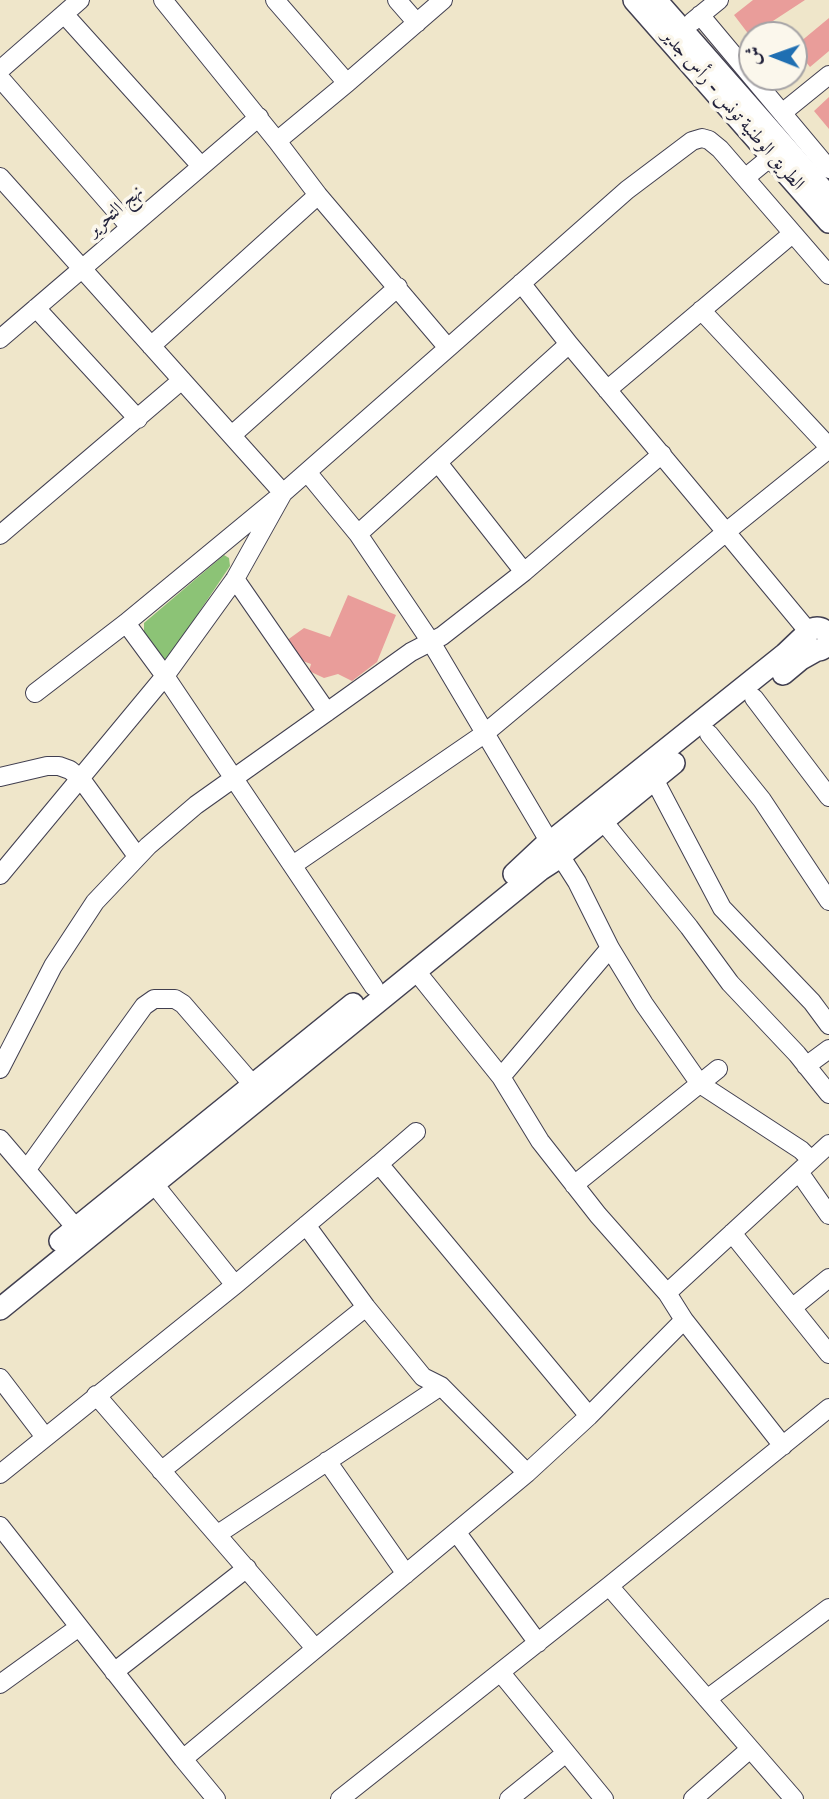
<!DOCTYPE html>
<html>
<head>
<meta charset="utf-8">
<style>
	body { margin:0 }
	#map { position:relative; width:829px; height:1799px; overflow:hidden; background:#efe6ca; font-family:"IM FELL English",Amiri,serif }
	canvas { display:block }
	.north { position:absolute; left:738px; top:21px; width:70px; height:70px; box-sizing:border-box; background:#fbf7ec; border:2px solid #a4a2a5; border-radius:50%; rotate:271deg; font-size:19px; font-weight:700; line-height:28px; text-align:center; color:#22223b }
	.north::after { content:''; display:block; margin:auto; width:24px; height:32px; background:#1f6fb2; clip-path:polygon(50% 0,100% 100%,50% 72%,0 100%) }
</style>
</head>
<body>
<div id="map">
<canvas width="829" height="1799"></canvas>
<div class="north">ش</div>
</div>
<script>
const c = document.querySelector('canvas').getContext('2d');
c.lineJoin = 'round';
function paint(path, color) {
  c.fillStyle = color;
  c.fill(path, 'evenodd');
}
function toPath(rows) {
  const path = new Path2D();
  for (const r of rows) {
    if (r.length === 3) {
      path.moveTo(r[0] + r[2], r[1]);
      path.arc(r[0], r[1], r[2], 0, 2 * Math.PI);
      continue;
    }
    path.moveTo(r[0], r[1]);
    for (let i = 2; i < r.length; i += 2) path.lineTo(r[i], r[i + 1]);
  }
  return path;
}
function trace(path, color, width, dash) {
  c.strokeStyle = color;
  c.lineWidth = width;
  c.lineCap = dash ? 'butt' : 'round';
  c.setLineDash(dash || []);
  c.stroke(path);
}
function write(font, color, halo, rows, align = 'center') {
  c.font = font + ' "IM FELL English",Amiri,serif';
  c.lineWidth = 7;
  c.setLineDash([]);
  c.textBaseline = 'middle';
  c.strokeStyle = halo;
  c.fillStyle = color;
  for (const [text, x, y, turn = 0] of rows) {
    c.save();
    c.translate(x, y);
    c.rotate((+turn || 0) * Math.PI / 180);
    c.textAlign = isNaN(turn) ? turn : align;
    if (halo) c.strokeText(text, 0, 0);
    c.fillText(text, 0, 0);
    c.restore();
  }
}
const green = toPath([
	[224,555,229,558,230,566,169,657,165,660,162,658,144,633,144,623]
]);
const building = toPath([
	[753,0,805,0,750,36,734,15],
	[829,18,829,51,810,67,794,47],
	[829,97,829,129,814,111],
	[348,595,396,615,377,662,352,681,338,674,324,678,309,671,311,664,300,660,286,641,304,628,330,637]
]);
const minor = toPath([
	[163,0,277,141,347,83,443,0],
	[275,0,347,83],
	[397,0,417,23],
	[64,14,201,166],
	[700,15,829,169],
	[692,22,719,0],
	[0,70,80,0],
	[0,78,130,227],
	[782,113,829,75],
	[0,177,283,493,448,348,318,195,277,141],
	[745,178,772,156],
	[521,283,569,344],
	[36,308,138,419],
	[701,310,829,447],
	[0,339,259,117],
	[151,346,318,195],
	[448,348,627,190,692,141,702,138,709,140,720,149,829,275],
	[607,390,792,234],
	[232,435,398,287],
	[439,464,524,572],
	[307,472,358,534,431,642,549,841],
	[0,535,182,380],
	[235,579,327,712],
	[126,623,165,676,374,987],
	[808,631,726,532,829,449],
	[35,693,126,623,275,500],
	[754,698,829,797],
	[709,734,762,800,829,901],
	[0,777,47,766,59,766,70,770,81,779,137,856],
	[654,779,722,908,812,1002,829,1025],
	[603,821,689,927,730,983,797,1054,829,1094],
	[561,857,577,882,610,948,644,1004,700,1084,801,1150,811,1160],
	[293,865,484,734,726,532,569,344,358,534],
	[0,875,165,676,235,579,283,493],
	[416,971,501,1077,540,1141,598,1215,667,1293,684,1320,783,1446],
	[806,1066,829,1049],
	[0,1069,53,966,95,902,148,846,196,805,327,712,411,652,442,636,524,572,662,454],
	[501,1077,610,948],
	[416,1132,379,1164,589,1416],
	[0,1139,76,1228],
	[27,1169,144,1006,154,999,175,999,183,1004,253,1085],
	[799,1172,829,1215],
	[154,1184,235,1285],
	[574,1185,718,1069],
	[306,1225,366,1307,423,1377,441,1386,527,1473],
	[732,1233,829,1354],
	[667,1293,829,1144],
	[792,1308,829,1278],
	[0,1378,45,1437],
	[96,1395,315,1648],
	[327,1461,406,1574],
	[161,1471,366,1307],
	[0,1474,235,1285,379,1164],
	[0,1526,183,1759],
	[457,1533,538,1643],
	[218,1534,441,1386],
	[609,1586,794,1799],
	[114,1672,247,1568],
	[501,1673,604,1799],
	[0,1684,79,1627],
	[707,1699,829,1608],
	[216,1799,183,1759,527,1473,589,1416,684,1320],
	[340,1799,609,1586,829,1408],
	[509,1799,566,1753],
	[693,1799,750,1749]
]);
const major = toPath([
	[634,0,829,222],
	[656,0,829,197],
	[817,639,11],
	[783,674,801,659,817,650],
	[554,839,785,654,806,634],
	[564,853,674,763],
	[514,874,546,844],
	[60,1241,353,1004],
	[0,1309,540,870,557,859]
]);
const streetNames = [
	["الطريق الوطنية تونس - رأس جدير",732,111,49],
	["نهج التحرير",116,212,-41]
];
paint(green, '#8cc376');
paint(building, '#e99d9a');
trace(minor, '#413f50', 20);
trace(major, '#413f50', 24);
trace(minor, '#fff', 18);
trace(major, '#fff', 21);
write('19px', '#22223b', '#fbf7ec', streetNames);
</script>
</body>
</html>
